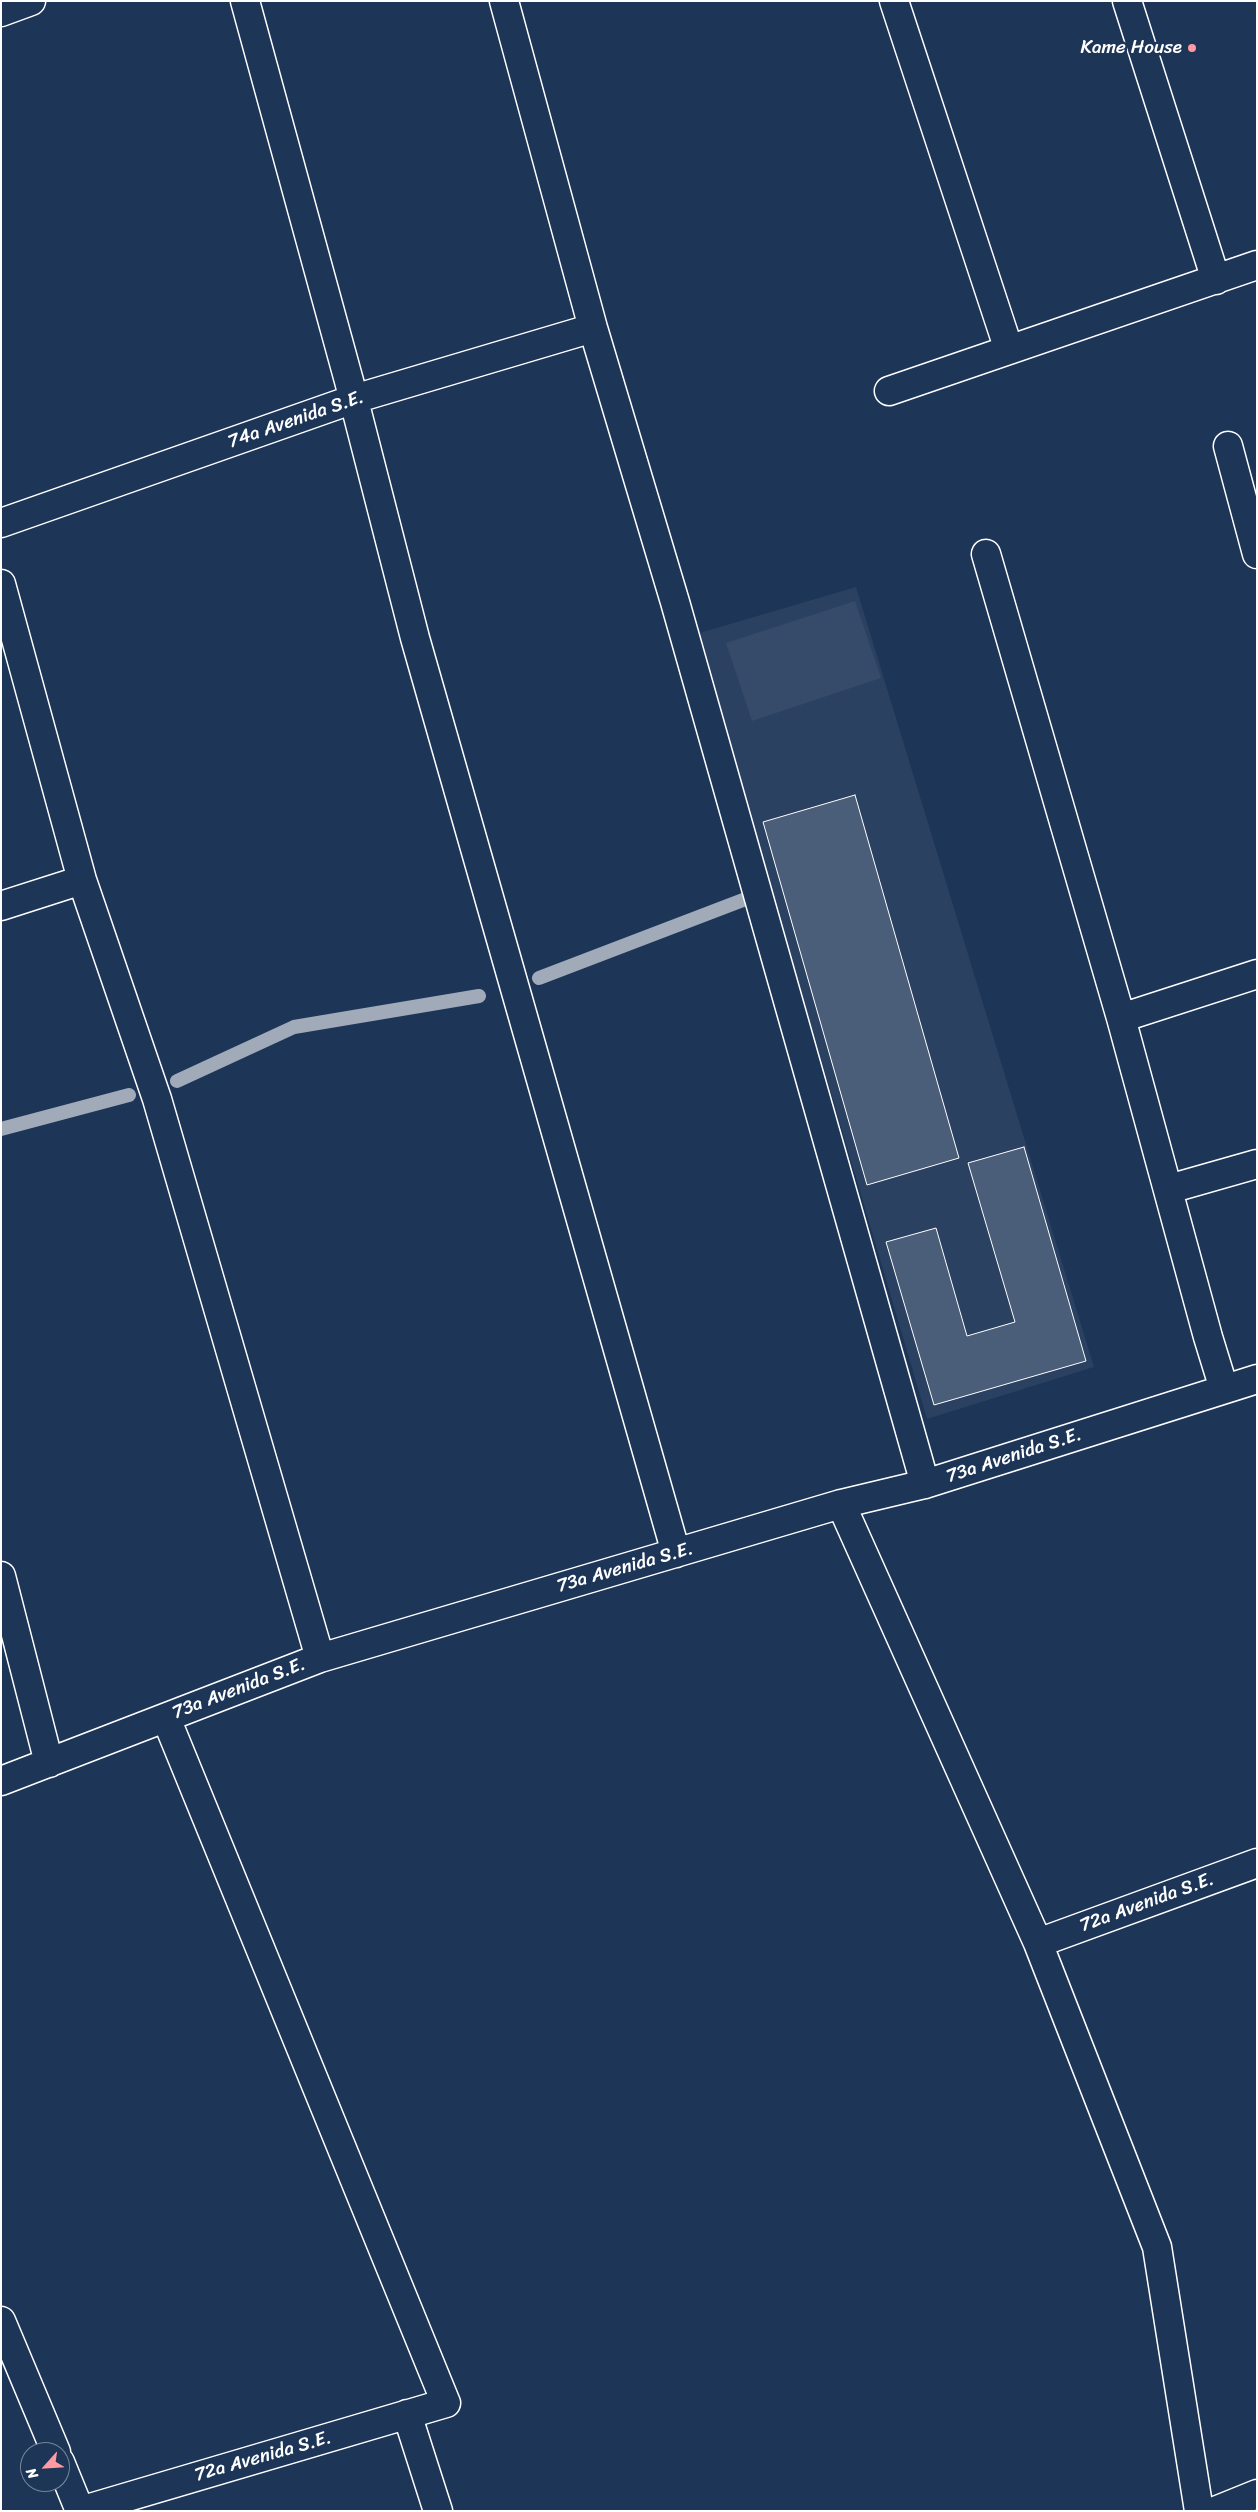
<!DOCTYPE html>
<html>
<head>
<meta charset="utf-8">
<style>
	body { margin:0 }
	#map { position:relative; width:1258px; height:2512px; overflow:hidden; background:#1d3557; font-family:Sriracha,sans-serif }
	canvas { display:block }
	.frame { position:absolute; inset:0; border:2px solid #fff; pointer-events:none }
	.north { position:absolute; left:20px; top:2442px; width:50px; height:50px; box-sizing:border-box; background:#1d3557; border:1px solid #77869a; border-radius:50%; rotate:244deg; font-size:14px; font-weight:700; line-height:20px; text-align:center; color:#fff }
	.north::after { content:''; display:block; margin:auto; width:18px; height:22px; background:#ff9aa2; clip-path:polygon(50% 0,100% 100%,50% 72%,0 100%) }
</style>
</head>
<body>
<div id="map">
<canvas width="1258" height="2512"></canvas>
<div class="frame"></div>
<div class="north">N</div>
</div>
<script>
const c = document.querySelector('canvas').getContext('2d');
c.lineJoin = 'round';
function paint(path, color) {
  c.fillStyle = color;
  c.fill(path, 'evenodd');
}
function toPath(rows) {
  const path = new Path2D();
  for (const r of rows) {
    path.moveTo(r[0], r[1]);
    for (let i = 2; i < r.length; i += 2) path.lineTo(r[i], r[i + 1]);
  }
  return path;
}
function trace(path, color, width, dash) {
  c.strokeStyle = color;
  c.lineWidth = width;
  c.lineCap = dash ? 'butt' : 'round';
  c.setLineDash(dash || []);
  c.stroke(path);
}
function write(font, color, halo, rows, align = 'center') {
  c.font = font + ' Sriracha,sans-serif';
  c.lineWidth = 5;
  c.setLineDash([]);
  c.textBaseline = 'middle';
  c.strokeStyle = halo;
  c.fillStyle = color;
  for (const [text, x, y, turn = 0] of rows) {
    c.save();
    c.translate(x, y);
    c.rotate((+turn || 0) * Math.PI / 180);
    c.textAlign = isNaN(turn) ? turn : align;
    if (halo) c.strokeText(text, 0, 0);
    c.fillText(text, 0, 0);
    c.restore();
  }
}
const built = toPath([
	[856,587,1094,1367,927,1419,696,634]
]);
const green = toPath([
	[855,601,881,678,752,721,726,643]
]);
const stream = toPath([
	[539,978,743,900],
	[177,1081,294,1027,479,996],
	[1,1129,129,1095]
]);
const building = toPath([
	[855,795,959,1158,867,1185,763,822,855,795],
	[1024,1147,1086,1361,934,1405,886,1242,936,1228,967,1336,1015,1322,968,1163,1024,1147]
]);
const street = toPath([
	[245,1,349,381,415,638,676,1553],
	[504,1,593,328,675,602,925,1484],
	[894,1,1009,350],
	[1127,1,1216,280],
	[1,12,31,1],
	[889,391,1257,265],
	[1228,446,1257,554],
	[1,523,354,399,593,328],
	[986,554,1121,1018,1208,1337,1224,1389],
	[1,584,82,880,157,1099,320,1658],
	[1,906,82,880],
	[1121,1018,1257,974],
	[1169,1189,1257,1164],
	[841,1504,1038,1943,1157,2247,1199,2511],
	[1,1576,49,1763],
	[1,1781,320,1658,841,1504,925,1484,1257,1379],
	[1038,1943,1257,1863],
	[1,2321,56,2452],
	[407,2414,438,2511],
	[60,2462,80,2511,446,2403,166,1718],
	[1215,2511,1257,2494]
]);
const markers = [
	[1192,48,5,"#ff9aa2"]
];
const poiNames = [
	["Kame House",1182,48]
];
const streetNames = [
	["74a Avenida S.E.",296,420,-19],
	["73a Avenida S.E.",1014,1456,-18],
	["73a Avenida S.E.",625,1568,-16],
	["73a Avenida S.E.",239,1689,-21],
	["72a Avenida S.E.",1147,1903,-20],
	["72a Avenida S.E.",263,2457,-16]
];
paint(built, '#2a4161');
paint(green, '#364b69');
trace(stream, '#a0aab8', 14);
paint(building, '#4a5d79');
trace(building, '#fff', 1);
trace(street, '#fff', 31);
trace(street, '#1d3557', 28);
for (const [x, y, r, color] of markers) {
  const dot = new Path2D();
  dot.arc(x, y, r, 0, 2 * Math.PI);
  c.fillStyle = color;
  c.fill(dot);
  trace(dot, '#1d3557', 2);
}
write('19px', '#fff', '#1d3557', poiNames, 'right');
write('19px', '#fff', '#1d3557', streetNames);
</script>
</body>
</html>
